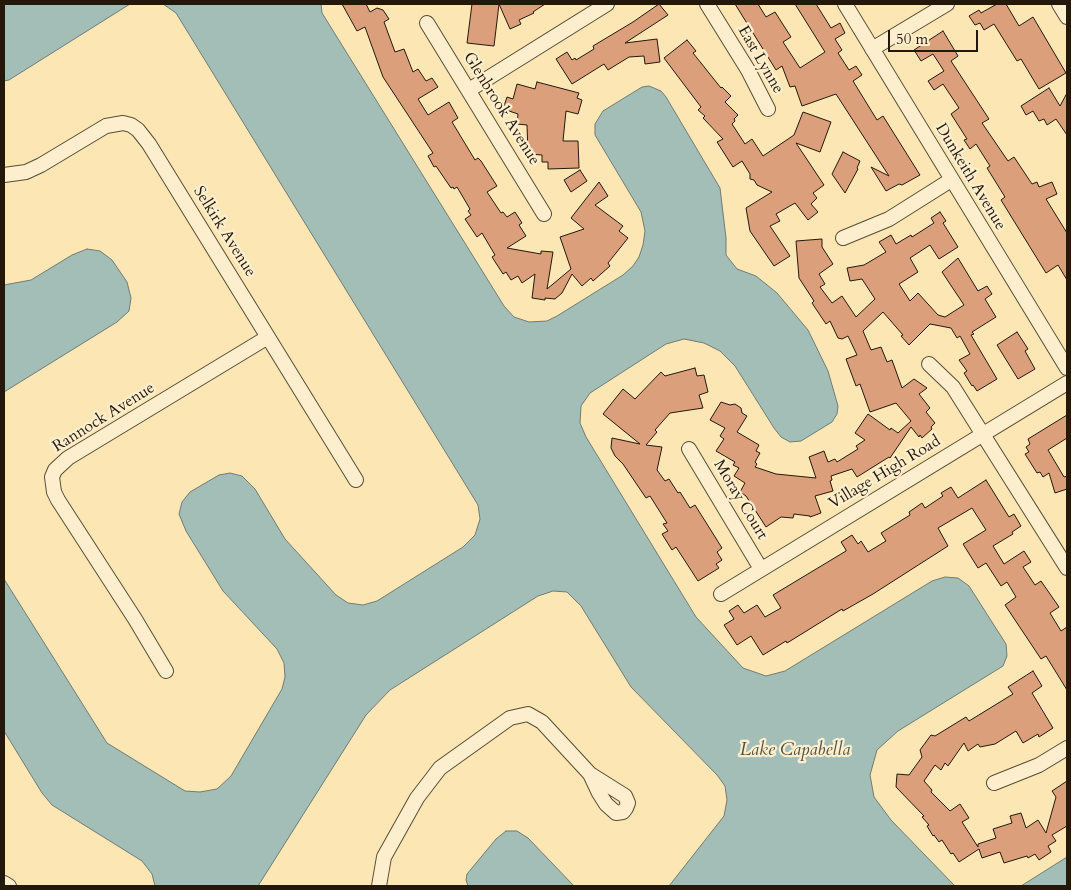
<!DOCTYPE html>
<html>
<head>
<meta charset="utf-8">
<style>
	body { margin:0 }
	#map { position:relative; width:1071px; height:890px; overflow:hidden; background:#fce6b4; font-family:Cardo,serif }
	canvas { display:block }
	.frame { position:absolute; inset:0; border:5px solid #24180a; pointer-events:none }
	.scale { position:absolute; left:888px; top:30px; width:90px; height:22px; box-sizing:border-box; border:2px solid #24180a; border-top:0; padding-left:6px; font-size:15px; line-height:18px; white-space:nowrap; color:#24180a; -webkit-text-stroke:4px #fdefce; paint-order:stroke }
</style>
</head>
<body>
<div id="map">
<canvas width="1071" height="890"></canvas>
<div class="frame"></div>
<div class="scale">50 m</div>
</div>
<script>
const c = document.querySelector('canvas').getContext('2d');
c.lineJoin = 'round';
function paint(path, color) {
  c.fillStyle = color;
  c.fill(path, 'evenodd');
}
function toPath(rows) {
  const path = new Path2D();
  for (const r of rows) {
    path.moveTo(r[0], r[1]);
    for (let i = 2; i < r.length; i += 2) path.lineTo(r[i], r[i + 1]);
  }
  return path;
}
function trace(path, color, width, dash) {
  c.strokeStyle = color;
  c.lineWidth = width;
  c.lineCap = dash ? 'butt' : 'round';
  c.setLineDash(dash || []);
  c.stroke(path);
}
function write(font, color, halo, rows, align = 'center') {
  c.font = font + ' Cardo,serif';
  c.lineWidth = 4.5;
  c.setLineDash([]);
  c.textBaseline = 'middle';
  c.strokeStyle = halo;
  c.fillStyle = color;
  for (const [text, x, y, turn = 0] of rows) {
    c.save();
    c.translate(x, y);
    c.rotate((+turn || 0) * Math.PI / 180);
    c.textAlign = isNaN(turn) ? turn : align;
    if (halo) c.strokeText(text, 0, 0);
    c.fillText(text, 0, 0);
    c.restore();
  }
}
const water = toPath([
	[4,4,130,4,9,80,4,81,4,4],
	[163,4,321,4,322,13,504,306,514,317,529,322,547,321,557,316,623,275,633,266,639,257,643,245,645,231,641,212,595,135,595,124,603,111,642,87,649,86,661,91,666,97,720,188,726,238,726,255,737,269,756,276,777,293,808,330,828,371,838,406,837,414,832,422,801,441,790,442,781,437,774,428,735,366,720,351,704,343,684,339,666,344,590,393,581,406,580,423,586,437,696,617,743,668,766,676,785,671,932,581,945,577,958,578,969,586,1006,644,1007,656,1003,666,898,731,877,750,870,775,874,797,891,820,955,886,669,886,724,816,727,800,725,786,717,775,631,687,581,606,567,592,553,591,538,596,390,690,366,715,258,886,155,886,152,874,142,861,52,805,42,793,4,731,4,579,107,743,185,791,200,792,217,789,231,776,282,689,285,677,284,663,277,649,223,591,186,531,179,514,182,502,190,492,219,475,230,473,242,476,255,489,285,539,336,595,348,603,363,605,377,601,463,547,475,535,480,519,478,505,176,13,163,4],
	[87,249,100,251,112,260,127,282,131,298,129,311,117,322,4,392,4,285,31,280,72,255,87,249],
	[506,831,517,831,528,838,574,886,468,886,466,880,467,874,496,839,506,831],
	[1067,857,1067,886,1021,886,1067,857]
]);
const building = toPath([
	[342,4,366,4,370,12,377,8,383,10,389,19,384,22,395,52,404,49,413,72,418,69,426,81,432,78,438,87,418,99,428,115,449,102,458,118,452,122,475,160,478,158,481,161,497,186,487,192,501,213,503,212,507,217,515,212,522,223,519,225,526,236,507,248,541,254,541,251,553,252,547,289,571,269,560,237,584,229,571,218,599,182,608,196,595,205,623,226,619,231,628,238,608,263,610,266,593,281,591,278,582,286,572,274,562,293,555,299,545,298,545,300,532,298,535,274,522,283,518,276,511,280,506,272,503,274,492,257,495,255,482,233,477,237,465,219,471,215,468,211,470,209,457,187,454,189,453,187,451,188,436,166,434,167,428,156,433,153,383,77,365,27,357,31,342,4],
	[472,4,545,4,533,12,534,13,519,20,521,24,510,29,499,4,494,46,467,43,472,4],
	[659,4,668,15,625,43,657,39,660,62,645,64,644,56,629,57,608,70,604,64,572,84,556,59,567,52,572,60,575,58,576,60,594,49,593,46,633,22,659,4],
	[735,4,758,4,766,17,775,12,791,37,783,42,800,68,825,52,795,4,816,4,831,28,840,23,845,33,835,39,842,50,838,53,849,70,856,66,862,75,853,81,877,120,883,116,920,175,902,185,899,184,886,191,871,167,889,176,836,94,802,106,795,86,790,87,782,66,776,70,735,4],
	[997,4,1006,4,1019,26,1033,17,1066,73,1039,89,1021,59,1017,61,994,24,984,30,980,23,975,25,969,16,979,10,981,13,997,4],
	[943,31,958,56,951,61,989,119,982,123,1008,161,1014,157,1032,184,1037,182,1039,187,1052,182,1057,194,1046,199,1067,233,1067,280,1058,265,1046,273,1001,200,1005,197,987,168,990,166,976,144,970,149,964,140,967,139,951,114,959,108,943,84,934,90,928,81,944,71,933,54,921,61,914,50,943,31],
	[687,40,696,51,693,53,721,88,722,87,731,96,725,102,738,115,734,119,735,121,732,124,745,144,752,139,763,156,794,135,803,112,831,122,820,152,796,143,824,185,813,193,817,198,811,204,818,212,808,220,795,203,776,214,780,221,770,226,790,256,774,266,750,231,746,208,772,192,757,185,754,180,750,179,750,174,742,161,733,167,717,142,723,139,703,118,705,116,698,110,701,107,664,58,687,40],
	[537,82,579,93,577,98,582,100,578,114,566,111,563,141,578,141,579,168,548,169,548,162,542,162,542,155,528,154,527,125,517,124,518,114,503,109,507,97,513,99,517,84,535,89,537,82],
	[1049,88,1060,106,1067,93,1067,135,1056,119,1047,125,1044,119,1039,121,1033,111,1026,115,1021,106,1049,88],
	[843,152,860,161,857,168,858,169,845,193,832,174,843,152],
	[580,170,587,181,571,192,564,180,580,170],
	[940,212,946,221,943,223,958,247,939,259,930,245,910,258,918,272,899,284,910,301,918,293,938,315,945,317,964,305,942,272,958,258,978,291,987,286,992,294,985,299,996,317,972,332,974,334,971,335,997,379,977,391,973,385,972,386,964,373,967,371,959,360,970,354,960,336,957,338,951,328,930,324,909,345,901,336,903,335,883,312,863,331,871,350,881,347,887,362,892,360,902,388,914,379,927,388,919,394,930,408,926,412,935,423,931,427,932,429,922,438,920,435,919,437,911,427,890,458,889,457,857,477,852,469,831,476,832,480,830,481,833,491,815,496,821,513,810,517,810,516,794,514,793,518,781,517,766,527,746,496,740,492,745,483,734,476,739,468,733,465,735,462,716,451,724,439,720,436,725,428,710,420,721,402,730,405,735,404,741,408,742,413,747,416,737,432,759,445,756,451,760,453,755,462,757,464,755,467,776,474,816,478,809,457,824,451,828,462,835,459,837,462,858,449,856,446,865,440,855,433,868,414,890,430,891,428,898,433,911,421,896,403,870,412,860,384,856,386,846,359,857,355,848,336,842,339,838,338,830,321,826,324,812,303,814,301,799,278,796,241,822,239,822,247,833,264,819,274,825,284,820,287,832,303,842,296,856,317,875,299,862,279,850,281,847,268,864,265,886,252,879,242,891,235,896,244,911,235,912,237,934,223,931,218,940,212],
	[1017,332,1028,349,1025,351,1035,369,1018,379,997,345,1017,332],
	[695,368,697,376,704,375,708,392,699,395,703,408,670,413,655,430,657,432,646,445,662,447,657,470,665,481,669,479,678,493,680,492,690,508,695,505,722,548,717,552,722,560,716,564,719,568,698,581,676,547,672,550,662,534,668,531,663,524,667,523,650,496,646,498,623,464,615,456,611,448,612,438,640,444,603,414,623,389,635,399,661,372,665,376,695,368],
	[1067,415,1067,438,1048,450,1064,477,1067,476,1067,489,1055,493,1049,473,1043,477,1040,472,1037,473,1025,454,1029,452,1026,447,1030,444,1028,439,1067,415],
	[986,480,1009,517,1014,514,1021,526,1012,532,1013,534,993,546,1004,564,1024,551,1031,562,1023,567,1035,585,1041,581,1059,607,1050,613,1061,631,1067,627,1067,690,1046,656,1041,659,1005,605,1016,597,1007,582,1001,586,986,563,978,568,963,544,986,530,972,508,938,528,948,546,873,594,843,611,842,609,787,643,786,641,763,655,751,636,737,645,724,625,734,619,729,611,738,605,744,613,757,605,765,617,781,608,773,595,846,551,846,550,841,542,852,535,858,544,861,541,868,552,886,541,881,533,910,515,909,512,922,503,925,508,943,496,941,493,951,487,958,498,986,480],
	[1033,671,1042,686,1032,693,1053,728,1039,737,1038,734,1023,743,1016,731,995,744,980,747,978,744,968,751,964,743,948,766,945,763,941,770,935,765,924,781,932,790,931,792,950,811,960,804,969,818,962,822,978,847,978,844,996,838,993,829,1012,823,1010,816,1021,813,1026,828,1038,820,1046,833,1056,797,1052,791,1067,781,1067,826,1052,835,1056,841,1048,846,1051,852,1039,860,1035,854,1028,858,1027,856,1004,863,1000,852,982,858,979,849,959,862,953,853,951,854,942,840,939,842,934,835,933,836,927,826,929,825,922,817,924,816,896,787,897,774,909,775,922,757,920,750,931,735,935,736,966,717,969,721,1013,694,1008,687,1033,671]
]);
const street = toPath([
	[707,4,748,70,768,109],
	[845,4,1067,368],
	[1059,4,1067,17],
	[427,23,544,214],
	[872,49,947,4],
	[469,90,607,4],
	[4,175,26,172,41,165,106,126,123,123,131,125,138,130,149,144,356,480],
	[843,238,889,219,951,180],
	[929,364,953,387,1067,568],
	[689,449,761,569],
	[721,594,1067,383],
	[166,671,135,619,58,500,54,492,52,477,55,470,68,458,268,337],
	[994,783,1039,765,1067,748],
	[4,883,9,886],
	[379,886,384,857,417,798,440,768,510,718,528,714,542,722,590,774,625,796,628,803,626,808,623,812,616,813,606,804,599,793,590,774]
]);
const streetNames = [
	["East Lynne",760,60,60],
	["Glenbrook Avenue",501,109,58],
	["Dunkeith Avenue",970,177,59],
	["Selkirk Avenue",224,232,58],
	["Rannock Avenue",104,418,-32],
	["Village High Road",885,473,-31],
	["Moray Court",740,500,59]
];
const waterNames = [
	["Lake Capabella",795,751]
];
paint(water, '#a3bdb7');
trace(water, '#707b72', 1);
paint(building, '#db9f7b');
trace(building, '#24180a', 1);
trace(street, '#5a4c34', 16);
trace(street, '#fdefce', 14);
write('16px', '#24180a', '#fdefce', streetNames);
write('italic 18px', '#505247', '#fdefce', waterNames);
</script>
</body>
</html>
